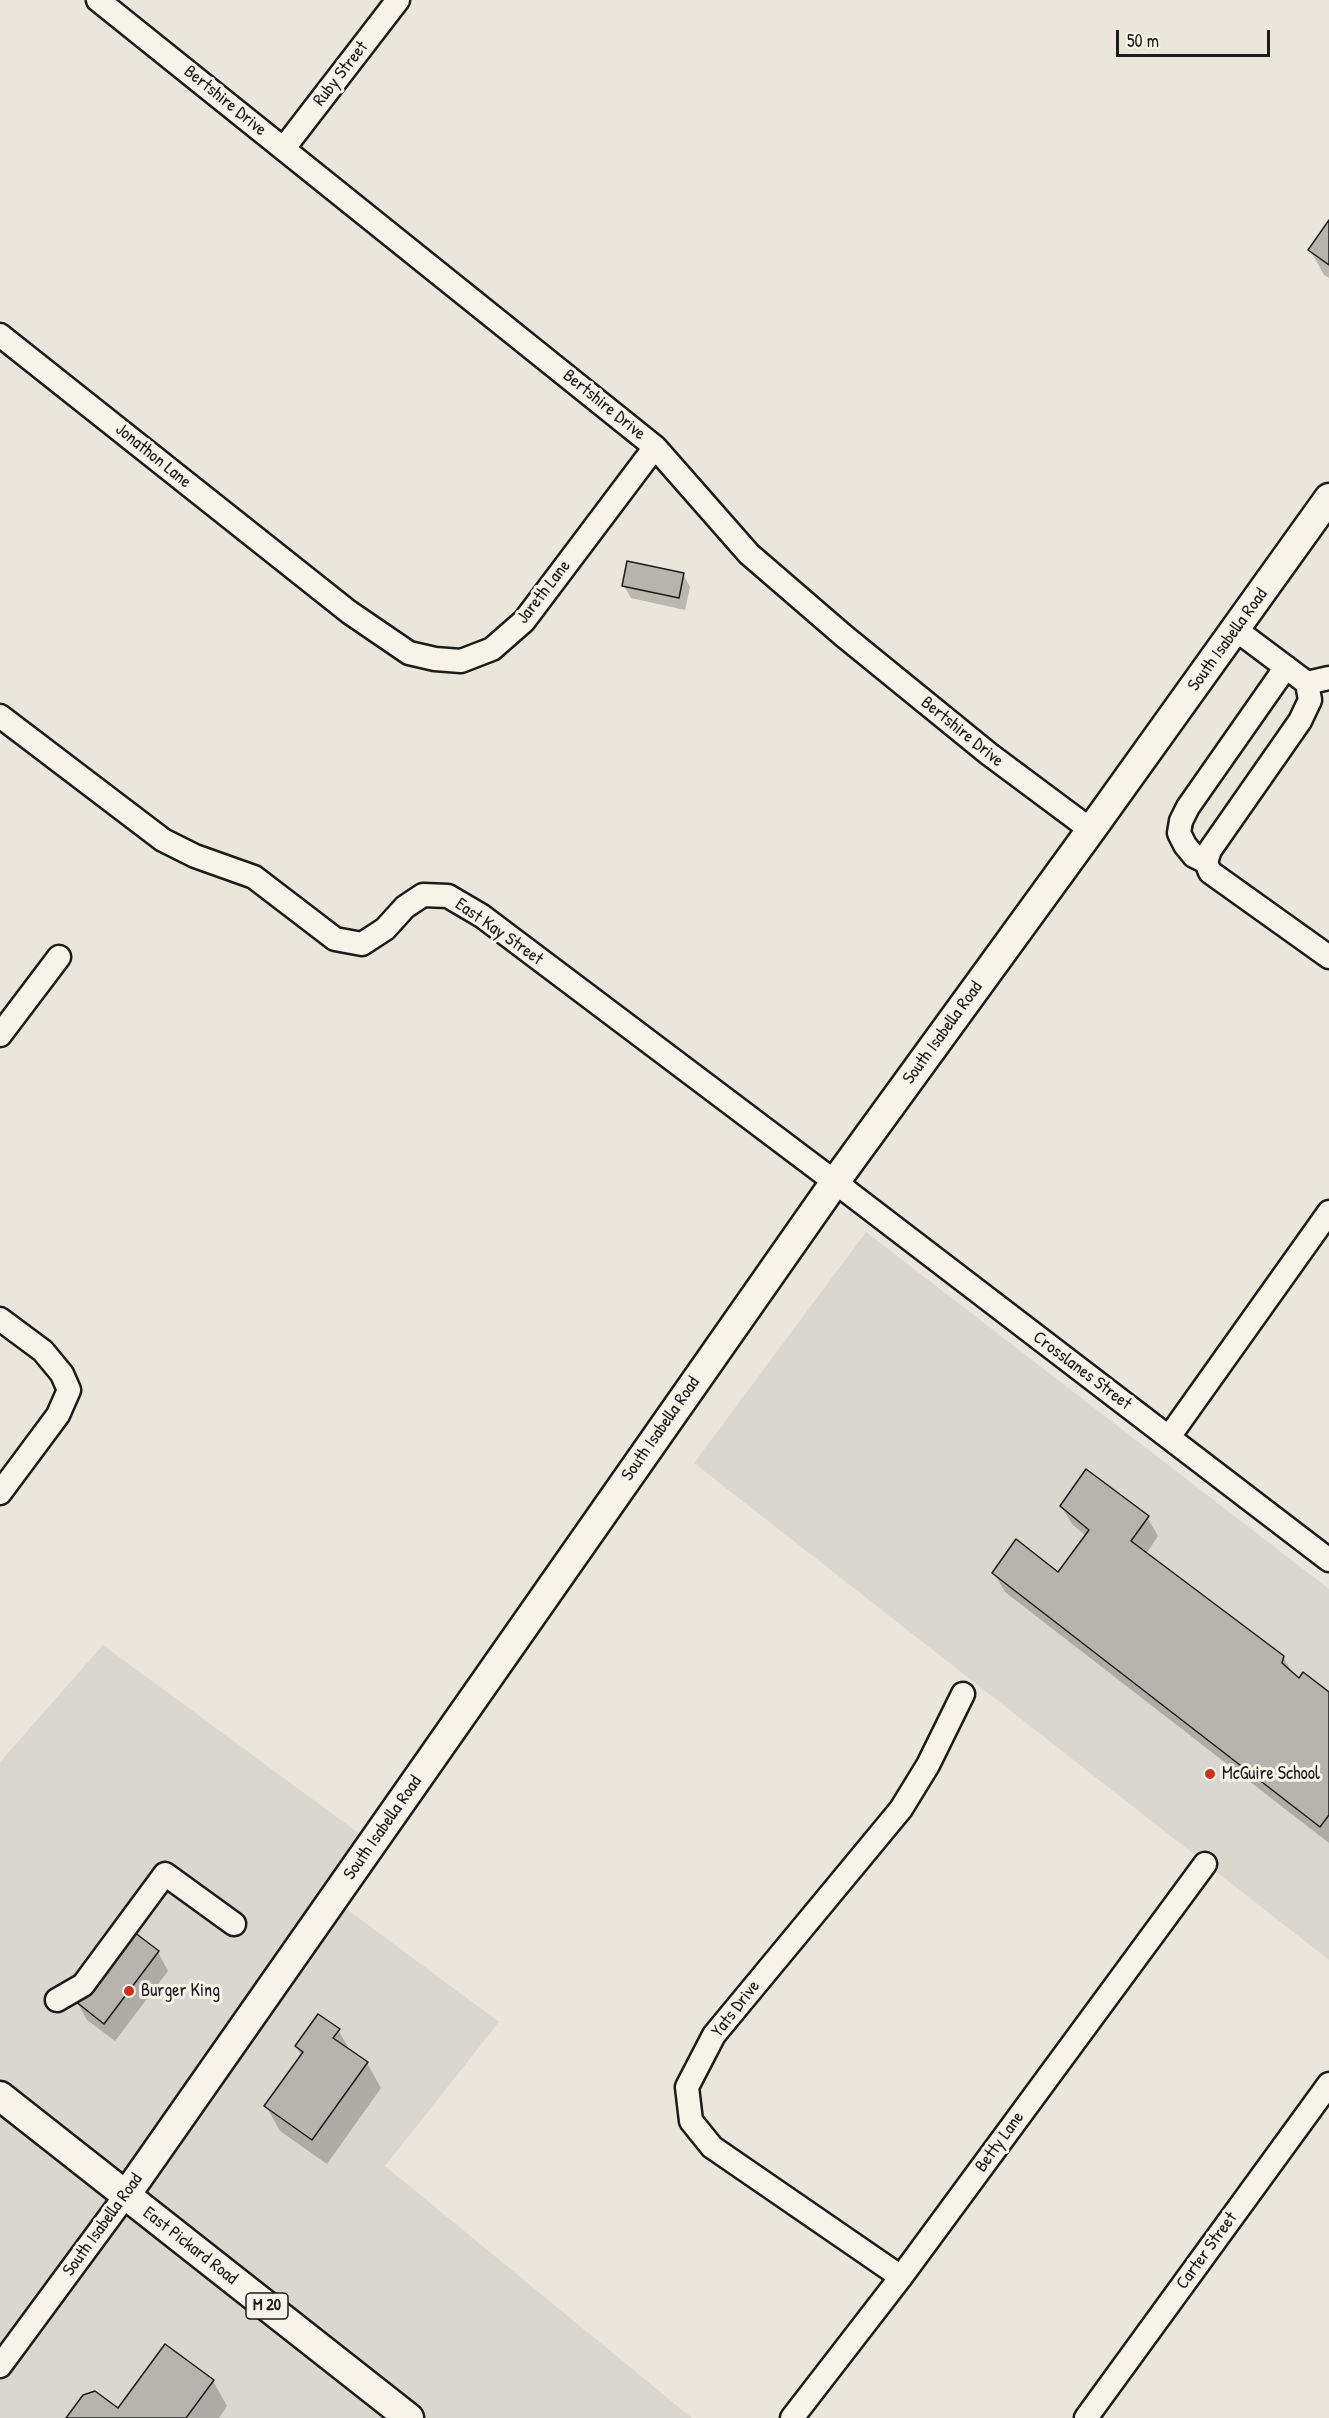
<!DOCTYPE html>
<html>
<head>
<meta charset="utf-8">
<style>
	body { margin:0 }
	#map { position:relative; width:1329px; height:2418px; overflow:hidden; background:#eae6dc; font-family:"Patrick Hand",sans-serif }
	canvas { display:block }
	.scale { position:absolute; left:1116px; top:30px; width:154px; height:27px; box-sizing:border-box; border:3px solid #1c1c1c; border-top:0; padding-left:8px; font-size:18px; line-height:21px; white-space:nowrap; color:#1c1c1c; -webkit-text-stroke:4px #f7f3e8; paint-order:stroke }
</style>
</head>
<body>
<div id="map">
<canvas width="1329" height="2418"></canvas>
<div class="scale">50 m</div>
</div>
<script>
const c = document.querySelector('canvas').getContext('2d');
c.lineJoin = 'round';
function paint(path, color) {
  c.fillStyle = color;
  c.fill(path, 'evenodd');
}
function toPath(rows) {
  const path = new Path2D();
  for (const r of rows) {
    path.moveTo(r[0], r[1]);
    for (let i = 2; i < r.length; i += 2) path.lineTo(r[i], r[i + 1]);
  }
  return path;
}
function trace(path, color, width, dash) {
  c.strokeStyle = color;
  c.lineWidth = width;
  c.lineCap = dash ? 'butt' : 'round';
  c.setLineDash(dash || []);
  c.stroke(path);
}
function write(font, color, halo, rows, align = 'center') {
  c.font = font + ' "Patrick Hand",sans-serif';
  c.lineWidth = 6;
  c.setLineDash([]);
  c.textBaseline = 'middle';
  c.strokeStyle = halo;
  c.fillStyle = color;
  for (const [text, x, y, turn = 0] of rows) {
    c.save();
    c.translate(x, y);
    c.rotate((+turn || 0) * Math.PI / 180);
    c.textAlign = isNaN(turn) ? turn : align;
    if (halo) c.strokeText(text, 0, 0);
    c.fillText(text, 0, 0);
    c.restore();
  }
}
const built = toPath([
	[866,1232,1329,1589,1329,1960,694,1463],
	[103,1645,372,1843,333,1899,499,2022,385,2166,692,2418,0,2418,0,1762]
]);
const shadow = toPath([
	[1329,222,1329,278,1324,275,1310,250],
	[683,574,690,587,685,610,631,598,624,586],
	[1061,1506,1147,1517,1158,1536,1146,1554,1283,1657,1294,1676,1329,1694,1329,1843,1005,1592,994,1573,1058,1574,1086,1536,1072,1524],
	[158,1952,168,1971,115,2041,87,2020,77,2002],
	[338,2030,351,2052,367,2063,381,2088,327,2164,280,2131,266,2106,302,2056,296,2047],
	[213,2381,227,2406,219,2418,68,2418,118,2410]
]);
const building = toPath([
	[1329,220,1329,265,1308,250,1329,220],
	[627,561,684,573,679,598,622,586,627,561],
	[1086,1469,1149,1516,1131,1541,1284,1656,1282,1663,1299,1678,1303,1672,1329,1692,1329,1815,1320,1827,992,1573,1016,1539,1058,1572,1089,1530,1060,1506,1086,1469],
	[130,1929,159,1951,104,2024,75,2001,130,1929],
	[318,2014,340,2029,333,2038,368,2062,312,2140,264,2106,303,2052,295,2046,318,2014],
	[165,2344,214,2380,186,2418,66,2418,83,2395,95,2391,118,2408,165,2344]
]);
const minor = toPath([
	[98,0,655,447,749,554,844,636,989,754,1091,830],
	[284,148,398,0],
	[0,335,349,612,409,653,435,659,461,661,492,649,524,621,655,447],
	[1235,629,1307,683,1310,700,1300,721,1210,850,1206,862,1210,872,1329,957],
	[1307,683,1329,678],
	[0,716,163,840,195,856,254,877,335,939,362,944,385,929,405,907,423,895,448,896,482,916,835,1182,1329,1560],
	[1206,862,1194,856,1185,845,1179,833,1181,821,1188,807,1286,667],
	[0,1035,59,957],
	[0,1319,43,1351,62,1374,69,1390,58,1415,0,1493],
	[1169,1437,1329,1212],
	[57,2000,83,1985,165,1874,234,1924],
	[901,2277,712,2147,691,2121,687,2087,714,2035,901,1809,928,1765,963,1694],
	[0,2366,126,2195],
	[792,2418,901,2277,1205,1864],
	[1086,2418,1329,2084]
]);
const major = toPath([
	[0,2096,409,2418],
	[126,2195,835,1182,1091,830,1329,498]
]);
const markers = [
	[1210,1774,6,"#c8321e"],
	[129,1991,6,"#c8321e"]
];
const shields = [
	[267,2306,42]
];
const shieldNames = [
	["M 20",267,2306]
];
const streetNames = [
	["Ruby Street",341,74,-52],
	["Bertshire Drive",225,101,39],
	["Bertshire Drive",604,405,39],
	["Jonathon Lane",153,456,39],
	["Jareth Lane",544,592,-52],
	["South Isabella Road",1228,640,-54],
	["Bertshire Drive",962,732,39],
	["East Kay Street",499,932,35],
	["South Isabella Road",943,1033,-54],
	["Crosslanes Street",1082,1371,37],
	["South Isabella Road",661,1429,-55],
	["South Isabella Road",383,1828,-55],
	["Yats Drive",736,2009,-52],
	["Betty Lane",1000,2142,-54],
	["South Isabella Road",103,2225,-54],
	["East Pickard Road",190,2246,38],
	["Carter Street",1207,2251,-54]
];
const poiNames = [
	["McGuire School",1222,1774],
	["Burger King",141,1991]
];
paint(built, '#dad7ce');
paint(shadow, '#0003');
paint(building, '#b6b4ac');
trace(building, '#1c1c1c', 1.5);
trace(minor, '#1c1c1c', 27);
trace(major, '#1c1c1c', 33);
trace(minor, '#f7f3e8', 22);
trace(major, '#f7f3e8', 28);
for (const [x, y, r, color] of markers) {
  const dot = new Path2D();
  dot.arc(x, y, r, 0, 2 * Math.PI);
  c.fillStyle = color;
  c.fill(dot);
  trace(dot, '#f7f3e8', 2);
}
for (const [x, y, w] of shields) {
  const box = new Path2D();
  box.roundRect(x - w / 2, y - 13, w, 26, 4.5);
  c.fillStyle = '#f7f3e8';
  c.fill(box);
  trace(box, '#1c1c1c', 1.5);
}
write('bold 16px', '#1c1c1c', null, shieldNames);
write('18px', '#1c1c1c', '#f7f3e8', streetNames);
write('18px', '#1c1c1c', '#f7f3e8', poiNames, 'left');
</script>
</body>
</html>
